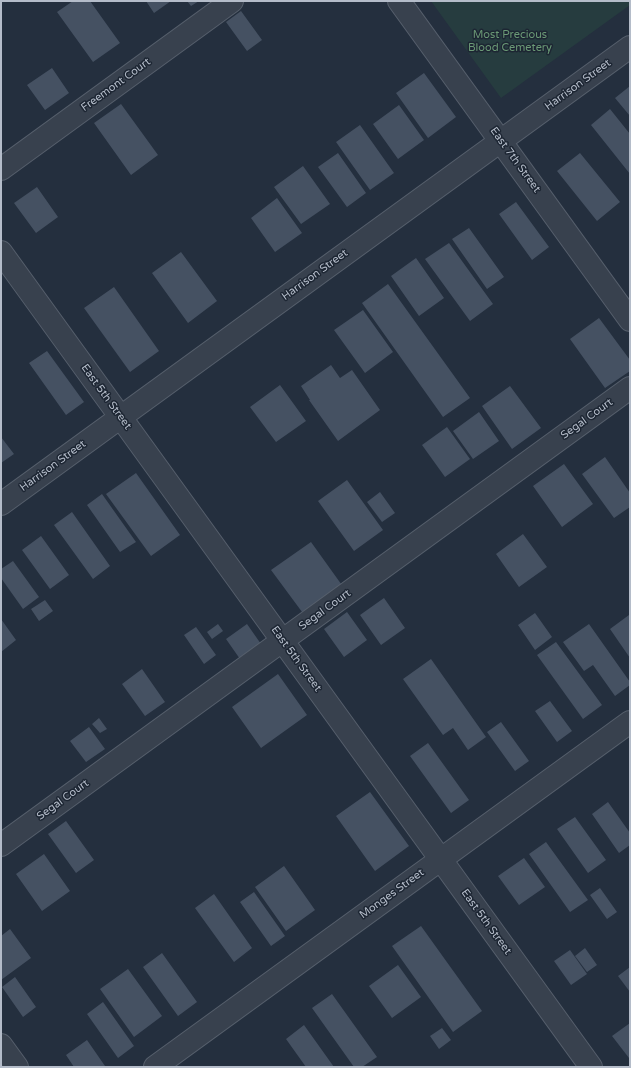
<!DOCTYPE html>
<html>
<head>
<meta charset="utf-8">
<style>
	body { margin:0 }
	#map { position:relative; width:631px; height:1068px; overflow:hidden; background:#242f3e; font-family:"Varela Round",sans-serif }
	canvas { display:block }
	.frame { position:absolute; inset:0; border:2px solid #b4bcc9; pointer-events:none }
</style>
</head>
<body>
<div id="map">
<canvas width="631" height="1068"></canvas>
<div class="frame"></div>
</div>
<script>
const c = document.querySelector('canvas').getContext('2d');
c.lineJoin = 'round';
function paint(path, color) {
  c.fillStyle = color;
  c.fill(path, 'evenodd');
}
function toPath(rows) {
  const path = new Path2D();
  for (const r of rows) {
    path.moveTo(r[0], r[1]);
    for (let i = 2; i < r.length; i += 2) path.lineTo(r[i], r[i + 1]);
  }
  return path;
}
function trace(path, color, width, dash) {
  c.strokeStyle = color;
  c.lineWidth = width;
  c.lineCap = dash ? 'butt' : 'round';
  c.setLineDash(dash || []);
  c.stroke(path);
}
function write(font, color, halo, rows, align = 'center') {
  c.font = font + ' "Varela Round",sans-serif';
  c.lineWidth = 3;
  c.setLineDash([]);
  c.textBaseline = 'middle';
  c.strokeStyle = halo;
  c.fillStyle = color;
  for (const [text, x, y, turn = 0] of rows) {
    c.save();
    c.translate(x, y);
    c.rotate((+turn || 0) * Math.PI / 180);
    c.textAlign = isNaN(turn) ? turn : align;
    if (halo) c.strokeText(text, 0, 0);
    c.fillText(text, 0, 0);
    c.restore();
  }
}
const green = toPath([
	[431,1,630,1,630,5,501,98]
]);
const building = toPath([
	[73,1,90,1,120,43,93,62,57,12],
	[146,1,171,1,154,13],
	[187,1,199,1,191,6],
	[241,11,262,40,247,51,226,22],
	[52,68,69,93,45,110,27,85],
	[424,73,456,117,428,138,396,93],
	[630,86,630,116,615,98],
	[121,104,158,155,131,175,94,123],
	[399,105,424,140,398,159,373,124],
	[610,109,630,134,630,174,591,125],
	[360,125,394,173,370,190,336,142],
	[338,153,366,193,347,207,318,167],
	[580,153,620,202,597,221,557,171],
	[303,166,330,204,301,224,274,187],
	[37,187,58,217,36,233,14,203],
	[277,198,302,233,275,252,251,218],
	[516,202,549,247,532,260,499,214],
	[469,228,504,277,487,289,452,239],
	[449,243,493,304,470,321,425,259],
	[181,252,217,301,188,323,152,273],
	[416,258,444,298,419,316,391,276],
	[388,284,470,398,443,417,362,303],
	[114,287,159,351,130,372,84,308],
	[363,310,393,352,365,373,334,330],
	[599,318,630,360,630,371,605,388,570,339],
	[47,351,84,402,66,415,29,363],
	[331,365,340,378,352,370,380,410,338,441,309,400,310,400,301,386],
	[280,385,306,421,276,442,250,407],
	[510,386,541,428,512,449,482,406],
	[479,412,499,441,473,459,453,431],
	[447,427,470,459,445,477,422,445],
	[1,437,14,454,1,463],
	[605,457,630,493,630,507,614,518,582,474],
	[564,464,593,504,562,527,533,486],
	[136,473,180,535,151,556,106,494],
	[347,480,383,530,354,551,318,501],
	[380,492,395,513,382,522,367,502],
	[102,494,136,542,120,552,87,505],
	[72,512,110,566,93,579,54,525],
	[523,534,547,567,519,587,496,554],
	[41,536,69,575,50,589,22,550],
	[311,542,344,588,305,616,271,570],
	[13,561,39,597,23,609,1,578,1,569],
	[384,598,405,628,381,645,360,615],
	[45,600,53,611,39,621,31,609],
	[347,612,367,640,344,657,324,629],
	[535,613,552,637,535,650,518,625],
	[629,615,630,617,630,658,610,629],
	[1,619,16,640,1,652],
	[218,624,223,631,212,639,207,632],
	[247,624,261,644,240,659,226,639],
	[589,624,630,682,630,685,615,696,593,665,584,671,563,642],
	[196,627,216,655,204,664,184,635],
	[556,642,602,705,583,719,537,655],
	[431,659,486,737,468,750,453,728,443,735,403,679],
	[142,669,165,702,145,716,122,684],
	[278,674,307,715,261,748,232,707],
	[550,701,572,731,557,742,535,711],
	[99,718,107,729,100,733,92,724],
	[501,722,529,761,515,771,487,732],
	[89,727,105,749,86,762,70,741],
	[428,743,469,800,451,813,410,756],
	[370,792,409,846,375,871,336,816],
	[608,802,630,833,630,845,619,853,592,814],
	[575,817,606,860,588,873,557,829],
	[66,821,94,860,76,873,48,834],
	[546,842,588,900,570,912,529,854],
	[44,854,70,891,42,911,16,874],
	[524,858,545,887,519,905,498,876],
	[284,866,315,910,286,931,255,887],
	[600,888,617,912,607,919,590,895],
	[254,892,285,936,271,946,240,902],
	[214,894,252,948,234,962,195,908],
	[421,926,482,1011,453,1032,392,946],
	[10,929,31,958,1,980,1,936],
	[585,948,597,965,587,972,575,956],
	[570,950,587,974,571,985,554,961],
	[162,953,197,1002,178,1016,143,967],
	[398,965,421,997,392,1018,369,986],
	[630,967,630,992,618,976],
	[128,969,162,1016,134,1037,100,989],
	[15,977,36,1007,23,1017,2,987],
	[332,994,377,1057,362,1067,354,1067,312,1008],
	[103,1002,134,1046,118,1058,87,1014],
	[630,1023,630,1057,629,1058,612,1036],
	[304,1025,334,1067,306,1067,286,1039],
	[442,1028,451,1040,439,1049,430,1036],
	[87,1040,105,1066,103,1067,74,1067,66,1055]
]);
const minor = toPath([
	[399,1,630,320],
	[1,169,232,1],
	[1,252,591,1067],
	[1,504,630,47],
	[1,845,630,388],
	[1,1045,17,1067],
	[155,1067,630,722]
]);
const parkNames = [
	["Most Precious",510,35],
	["Blood Cemetery",510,48]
];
const streetNames = [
	["Freemont Court",116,85,-36],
	["Harrison Street",578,85,-36],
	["East 7th Street",515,160,54],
	["Harrison Street",315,275,-36],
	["East 5th Street",106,397,54],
	["Segal Court",587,419,-36],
	["Harrison Street",53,466,-36],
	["Segal Court",325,610,-36],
	["East 5th Street",296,659,54],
	["Segal Court",63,800,-36],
	["Monges Street",392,894,-36],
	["East 5th Street",486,922,54]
];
paint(green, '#263c3f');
paint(building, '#455162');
trace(minor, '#565f6c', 24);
trace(minor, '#38414e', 22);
write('11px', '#6b9a76', '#1d2633', parkNames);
write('11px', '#b4bcc9', '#1d2633', streetNames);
</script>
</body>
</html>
